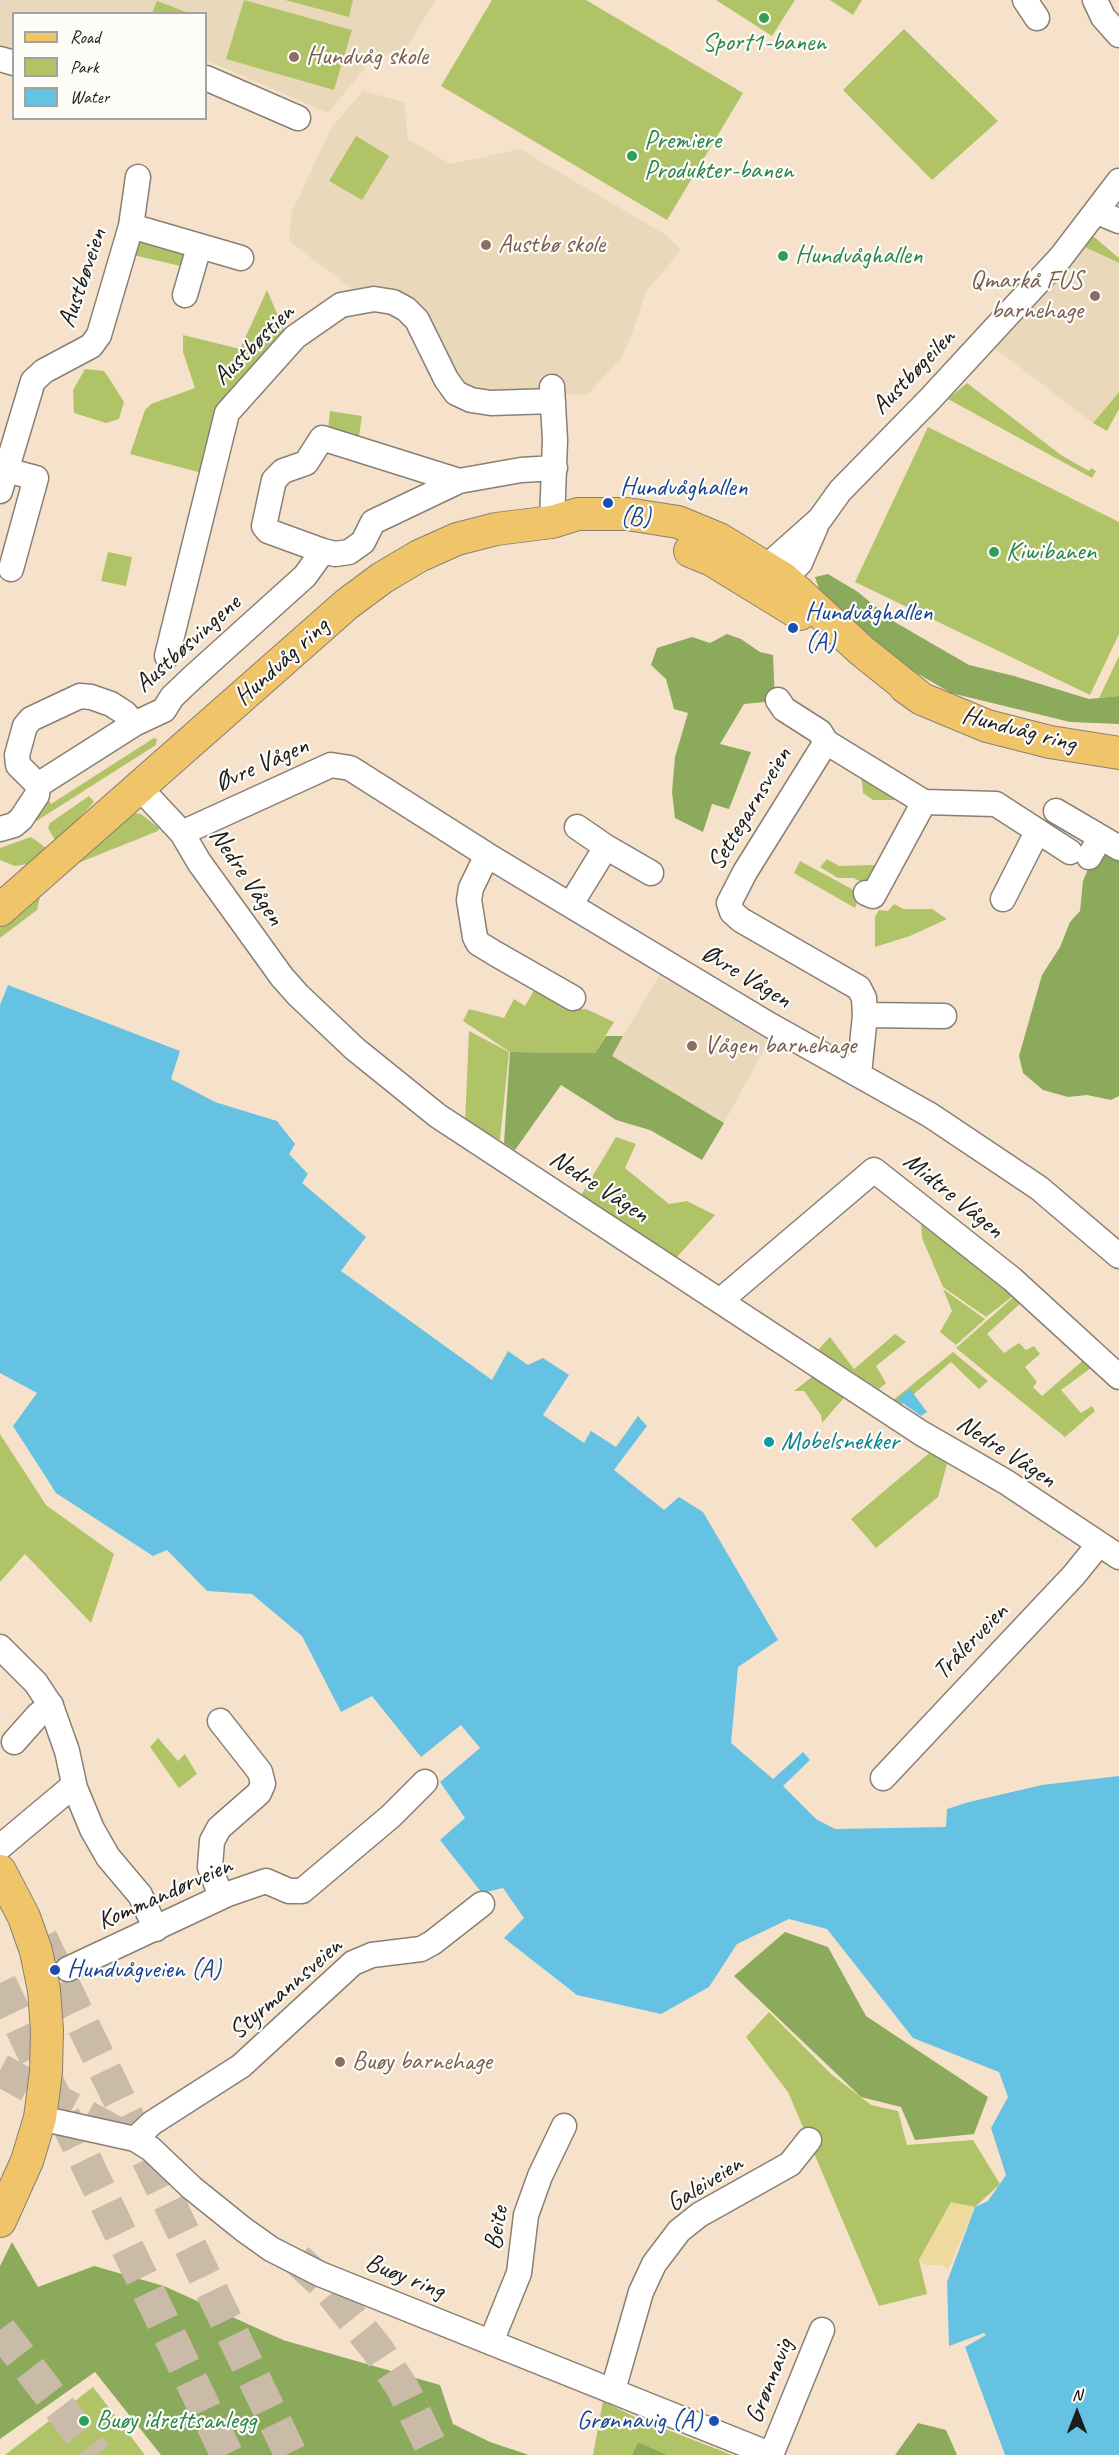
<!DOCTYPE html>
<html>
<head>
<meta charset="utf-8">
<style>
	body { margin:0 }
	#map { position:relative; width:1119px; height:2455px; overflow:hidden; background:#f6e2cb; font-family:Caveat,sans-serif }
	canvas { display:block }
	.legend { position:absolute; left:12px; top:12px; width:195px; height:108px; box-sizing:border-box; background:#fdfcf7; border:2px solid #a3a29f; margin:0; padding:8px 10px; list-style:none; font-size:18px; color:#1c1c1c }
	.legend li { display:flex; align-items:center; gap:12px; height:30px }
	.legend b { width:30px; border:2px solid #a3a29f }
	.north { position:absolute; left:1047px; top:2383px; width:60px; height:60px; -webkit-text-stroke:4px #fdfcf7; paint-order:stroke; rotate:0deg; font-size:16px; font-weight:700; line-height:24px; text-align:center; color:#1c1c1c }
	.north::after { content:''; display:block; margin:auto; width:21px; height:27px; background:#1c1c1c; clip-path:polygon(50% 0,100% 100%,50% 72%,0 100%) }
</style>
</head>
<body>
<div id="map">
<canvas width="1119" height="2455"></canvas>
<ul class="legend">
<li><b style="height:8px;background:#f0c469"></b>Road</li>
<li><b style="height:16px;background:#b0c467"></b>Park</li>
<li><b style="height:16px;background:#65c2e3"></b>Water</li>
</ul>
<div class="north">N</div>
</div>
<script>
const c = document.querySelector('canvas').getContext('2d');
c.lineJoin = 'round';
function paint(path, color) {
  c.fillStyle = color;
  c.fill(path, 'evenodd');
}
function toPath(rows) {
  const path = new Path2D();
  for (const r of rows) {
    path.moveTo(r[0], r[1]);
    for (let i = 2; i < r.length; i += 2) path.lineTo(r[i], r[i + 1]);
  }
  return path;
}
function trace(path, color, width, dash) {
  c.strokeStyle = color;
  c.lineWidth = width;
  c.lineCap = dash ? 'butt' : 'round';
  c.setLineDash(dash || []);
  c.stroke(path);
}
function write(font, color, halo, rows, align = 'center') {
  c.font = font + ' Caveat,sans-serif';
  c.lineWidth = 4.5;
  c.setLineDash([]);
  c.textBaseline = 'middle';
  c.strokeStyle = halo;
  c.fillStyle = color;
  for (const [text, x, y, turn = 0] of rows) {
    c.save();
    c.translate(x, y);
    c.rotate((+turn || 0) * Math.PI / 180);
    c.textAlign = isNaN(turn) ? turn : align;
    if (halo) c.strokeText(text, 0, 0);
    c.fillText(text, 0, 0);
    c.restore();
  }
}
const built = toPath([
	[0,0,436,0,408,45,369,63,328,113,206,60,206,14,14,14,13,54,0,49],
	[363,91,404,102,408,139,450,164,520,149,666,235,681,250,646,292,632,334,621,358,587,395,478,393,454,379,420,311,355,291,289,241,292,212,331,128],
	[1085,247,1119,263,1119,392,1093,423,993,347],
	[663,969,772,1035,724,1123,611,1056]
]);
const green = toPath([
	[244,0,352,30,334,90,226,59],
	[285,0,353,0,349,17],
	[492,0,586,0,743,93,667,220,441,86],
	[716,0,795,0,772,36],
	[830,0,862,0,853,15],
	[157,1,189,13,152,13],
	[904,29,998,121,932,180,843,90],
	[356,136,389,156,362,200,329,181],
	[1093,236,1119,258,1119,263,1085,247],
	[134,238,183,246,189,268,129,254],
	[267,290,287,337,230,399,206,474,130,454,145,410,151,404,195,388,183,352,183,335,240,349],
	[85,369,104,371,109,378,124,402,119,419,106,423,74,413,73,390],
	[967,383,1061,455,1089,471,1091,468,1096,471,1092,478,948,399],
	[1119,392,1119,409,1107,431,1093,423],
	[330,411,362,416,358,443,328,431],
	[928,427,1119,522,1119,634,1090,695,855,582],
	[108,552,132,557,126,586,101,581],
	[1119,656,1119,696,1099,698],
	[154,738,157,739,156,745,16,834,44,791,51,804],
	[861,772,911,800,873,800,863,793],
	[89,796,94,802,69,829,55,840,48,828,50,823],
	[134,813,141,814,159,828,158,831,78,863,75,859],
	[31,837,46,848,39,855,27,864,15,866,0,860,0,848],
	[827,859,839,866,873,865,881,868,872,881,864,883,853,878,838,878,820,867],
	[800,861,861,894,855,908,794,873],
	[60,878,40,897,37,910,0,938,0,922],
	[894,904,903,909,932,909,947,919,910,936,875,947,875,917,879,910,888,911],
	[536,987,570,1009,586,1009,614,1022,595,1053,510,1052,463,1021,469,1009,504,1018,514,999,525,1006],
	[469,1031,509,1052,500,1140,465,1123],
	[616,1137,636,1144,625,1168,669,1204,687,1201,715,1215,676,1258,580,1197],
	[921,1222,1018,1292,986,1317,943,1287,922,1238],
	[943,1289,985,1319,956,1345,940,1332,952,1311],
	[1017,1294,1023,1301,987,1334,1004,1353,1019,1343,1026,1350,1034,1346,1040,1354,1025,1367,1037,1382,1033,1387,1042,1396,1087,1357,1095,1365,1061,1390,1081,1413,1092,1406,1095,1411,1065,1437,956,1348],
	[895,1334,906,1342,876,1366,886,1383,879,1389,818,1350,830,1337,854,1369],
	[953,1352,988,1381,979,1389,951,1362,900,1406,893,1400],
	[817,1373,849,1392,822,1423,821,1415,804,1391,794,1391],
	[0,1434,46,1505,114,1554,91,1623,25,1554,0,1582],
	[933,1450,947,1464,938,1497,876,1548,851,1519],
	[158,1738,178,1761,185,1754,197,1774,179,1788,150,1747],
	[769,2012,831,2074,871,2105,898,2111,907,2145,973,2140,1000,2184,975,2207,951,2203,919,2260,927,2294,879,2306,788,2092,746,2037],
	[93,2387,145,2455,5,2455],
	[603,2401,637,2418,732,2455,668,2455,638,2442,632,2455,593,2455]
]);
const forest = toPath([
	[828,574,858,592,893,621,969,665,1014,676,1089,699,1119,696,1119,724,1070,722,951,693,901,664,867,638,820,592,815,577],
	[727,634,741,639,760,652,773,655,775,701,744,704,720,744,751,752,729,809,712,804,703,832,675,818,672,792,675,757,688,713,674,709,666,679,651,665,657,648,692,637,710,643],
	[1108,852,1119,854,1119,1096,1111,1100,1087,1095,1068,1097,1043,1090,1023,1073,1019,1056,1042,975,1060,947,1070,922,1080,911,1083,881,1088,869,1102,854],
	[606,1036,623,1036,612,1056,724,1123,702,1160,650,1130,616,1120,561,1085,515,1150,504,1143,510,1052,595,1053],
	[785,1932,828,1947,866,2016,988,2097,974,2134,915,2140,901,2107,861,2097,734,1976],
	[12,2242,38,2287,94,2266,164,2286,283,2340,440,2385,453,2424,490,2442,529,2455,161,2455,95,2372,0,2439,0,2266],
	[918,2423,946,2430,957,2455,895,2455],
	[638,2442,668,2455,632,2455]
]);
const sand = toPath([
	[951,2202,975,2207,948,2270,941,2265,926,2265,919,2260]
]);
const water = toPath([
	[8,985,180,1051,171,1079,215,1102,277,1121,295,1144,289,1154,308,1174,302,1183,366,1237,341,1271,492,1380,508,1351,528,1365,543,1358,569,1375,543,1415,584,1443,591,1431,616,1447,638,1416,647,1426,614,1470,664,1510,679,1497,703,1512,778,1640,738,1667,731,1743,773,1779,803,1752,810,1760,783,1786,816,1819,835,1829,946,1827,947,1809,969,1802,1042,1785,1119,1776,1119,2455,1005,2455,965,2347,986,2335,984,2333,949,2346,947,2282,975,2207,988,2201,1006,2175,991,2128,1008,2097,999,2072,913,2038,827,1929,789,1919,737,1944,709,1987,661,2014,577,1995,504,1938,524,1918,503,1888,482,1893,440,1840,465,1818,440,1782,480,1748,461,1725,421,1757,372,1696,341,1712,302,1636,252,1594,207,1591,167,1550,153,1556,56,1493,13,1426,37,1393,0,1373,0,1005],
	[910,1389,927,1412,921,1416,897,1399]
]);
const highwayTunnel = toPath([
	[41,1938,291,2455],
	[0,1983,227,2455],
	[0,2070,126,2138],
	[297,2259,328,2288,377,2349,403,2389,435,2455],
	[0,2330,96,2455]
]);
const minor = toPath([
	[1025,0,1037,18],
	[1095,0,1103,17,1119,35],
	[0,59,14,63],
	[206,78,298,118],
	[1097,212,1119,221],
	[131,226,241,258],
	[185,295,199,247],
	[552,387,555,440,552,522],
	[6,470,36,478,11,569],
	[0,491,33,381,44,371,91,346,99,335,131,226,138,177],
	[323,551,268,531,264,526,274,480,283,471,306,463,322,438,459,481],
	[760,583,766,567,820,519,840,491,930,399,1061,257,1119,181],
	[769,585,784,579,800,563,816,526],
	[167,656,227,413,295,337,341,305,374,299,393,302,406,309,417,320,446,379,456,393,471,400,491,403,553,401],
	[778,700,784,709,820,732,826,742,924,802,996,804,1070,852],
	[826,742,745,872,729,903,732,912,741,920,859,988,864,998,865,1015],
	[38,785,18,765,17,755,25,726,31,719,80,696,91,697,111,704,125,713,134,724],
	[140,788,182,833,199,862,282,977,298,995,355,1049,438,1116,921,1433,1006,1482,1119,1557],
	[1056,811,1119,848],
	[577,827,606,847,651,873],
	[0,829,14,825,21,819,37,795,38,785,134,724,164,710,172,697,192,678,305,576,323,551,335,554,349,552,363,542,373,522,459,481,521,470,555,468],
	[182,833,331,765,350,768,487,855,768,1024,930,1115,1039,1188,1119,1256],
	[487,855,471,888,469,900,475,937,478,943,496,954,573,998],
	[1089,857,1100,838],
	[866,893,873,896,924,802],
	[1003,899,1037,832],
	[571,904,606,847],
	[859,1074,865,1015,944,1016],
	[721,1300,874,1170,1012,1279,1119,1377],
	[0,1647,36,1683,51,1706,67,1751,75,1788,92,1829,108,1857,140,1895,156,1929],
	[220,1721,260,1772,263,1784,259,1793,219,1828,212,1841,210,1867,221,1897],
	[14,1742,38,1715,51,1705],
	[883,1778,1074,1575,1099,1544],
	[0,1847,74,1785],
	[68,1969,228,1894,266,1881,289,1891,302,1891,391,1816,425,1782],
	[40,2118,135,2139,151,2149,192,2188,243,2229,271,2249,320,2274,772,2455],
	[135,2139,152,2123,241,2066,353,1963,372,1955,421,1949,432,1943,482,1904],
	[491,2342,519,2273,526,2215,540,2176,564,2126],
	[613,2390,641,2292,654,2264,679,2231,699,2215,790,2164,809,2140],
	[771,2455,822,2330]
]);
const major = toPath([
	[690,551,712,560,800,614],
	[905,687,922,699,987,726,1050,742,1119,753],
	[0,910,347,604,382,578,419,556,457,539,496,529,552,522,578,514,627,514,678,522,719,539,784,579,862,651,922,699],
	[0,1871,24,1917,36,1951,44,1990,47,2030,46,2072,40,2118,27,2161,0,2221]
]);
const markers = [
	[764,18,6,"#2e9e5b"],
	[294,57,6,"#8d6e63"],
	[632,156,6,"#2e9e5b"],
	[486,245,6,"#8d6e63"],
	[783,256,6,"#2e9e5b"],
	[1095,296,6,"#8d6e63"],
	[608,503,6,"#1a4fb4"],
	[994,552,6,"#2e9e5b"],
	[793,628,6,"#1a4fb4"],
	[692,1046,6,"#8d6e63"],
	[769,1442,6,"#0f9aa8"],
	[55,1970,6,"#1a4fb4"],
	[340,2062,6,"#8d6e63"],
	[84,2421,6,"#2e9e5b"],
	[714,2421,6,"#1a4fb4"]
];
const leisureNames = [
	["Sport1-banen",764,43,"center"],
	["Premiere",644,141],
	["Produkter-banen",644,171],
	["Hundvåghallen",795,256],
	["Kiwibanen",1006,552],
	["Buøy idrettsanlegg",96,2421]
];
const educationNames = [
	["Hundvåg skole",306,57],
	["Austbø skole",498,245],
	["Qmarkå FUS",1083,281,"right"],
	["barnehage",1083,311,"right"],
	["Vågen barnehage",704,1046],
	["Buøy barnehage",352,2062]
];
const streetNames = [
	["Austbøveien",83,278,-71],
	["Austbøstien",254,345,-45],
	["Austbøgeilen",914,372,-46],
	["Austbøsvingene",188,644,-42],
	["Hundvåg ring",282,662,-42],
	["Hundvåg ring",1019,730,15],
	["Øvre Vågen",262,765,-24],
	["Settegarnsveien",750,809,-59],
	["Nedre Vågen",246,877,56],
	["Øvre Vågen",746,977,31],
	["Nedre Vågen",599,1187,33],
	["Midtre Vågen",953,1196,39],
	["Nedre Vågen",1006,1452,33],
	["Trålerveien",971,1642,-46],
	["Kommandørveien",165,1894,-24],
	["Styrmannsveien",286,1989,-41],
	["Galeiveien",705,2184,-32],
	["Beite",497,2228,-80],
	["Buøy ring",405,2277,22],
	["Grønnavig",770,2381,-68]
];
const transitNames = [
	["Hundvåghallen",620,488],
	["(B)",620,518],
	["Hundvåghallen",805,613],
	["(A)",805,643],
	["Hundvågveien (A)",67,1970],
	["Grønnavig (A)",702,2421,"right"]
];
const cultureNames = [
	["Mobelsnekker",781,1442]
];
paint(built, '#e9d9ba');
paint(green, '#b0c467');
paint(forest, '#8caa5c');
paint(sand, '#eeda9e');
paint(water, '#65c2e3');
trace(highwayTunnel, '#cabaa8', 33, [33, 16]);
trace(minor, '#897f74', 27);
trace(major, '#897f74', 34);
trace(minor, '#fff', 24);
trace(major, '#f0c469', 32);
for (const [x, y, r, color] of markers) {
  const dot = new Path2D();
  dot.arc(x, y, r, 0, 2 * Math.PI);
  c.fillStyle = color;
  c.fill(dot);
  trace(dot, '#fdfcf7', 2);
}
write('26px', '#27864d', '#fdfcf7', leisureNames, 'left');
write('26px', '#785e54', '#fdfcf7', educationNames, 'left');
write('26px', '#1c1c1c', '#fdfcf7', streetNames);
write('26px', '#164399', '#fdfcf7', transitNames, 'left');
write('26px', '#0d838f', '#fdfcf7', cultureNames, 'left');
</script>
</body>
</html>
